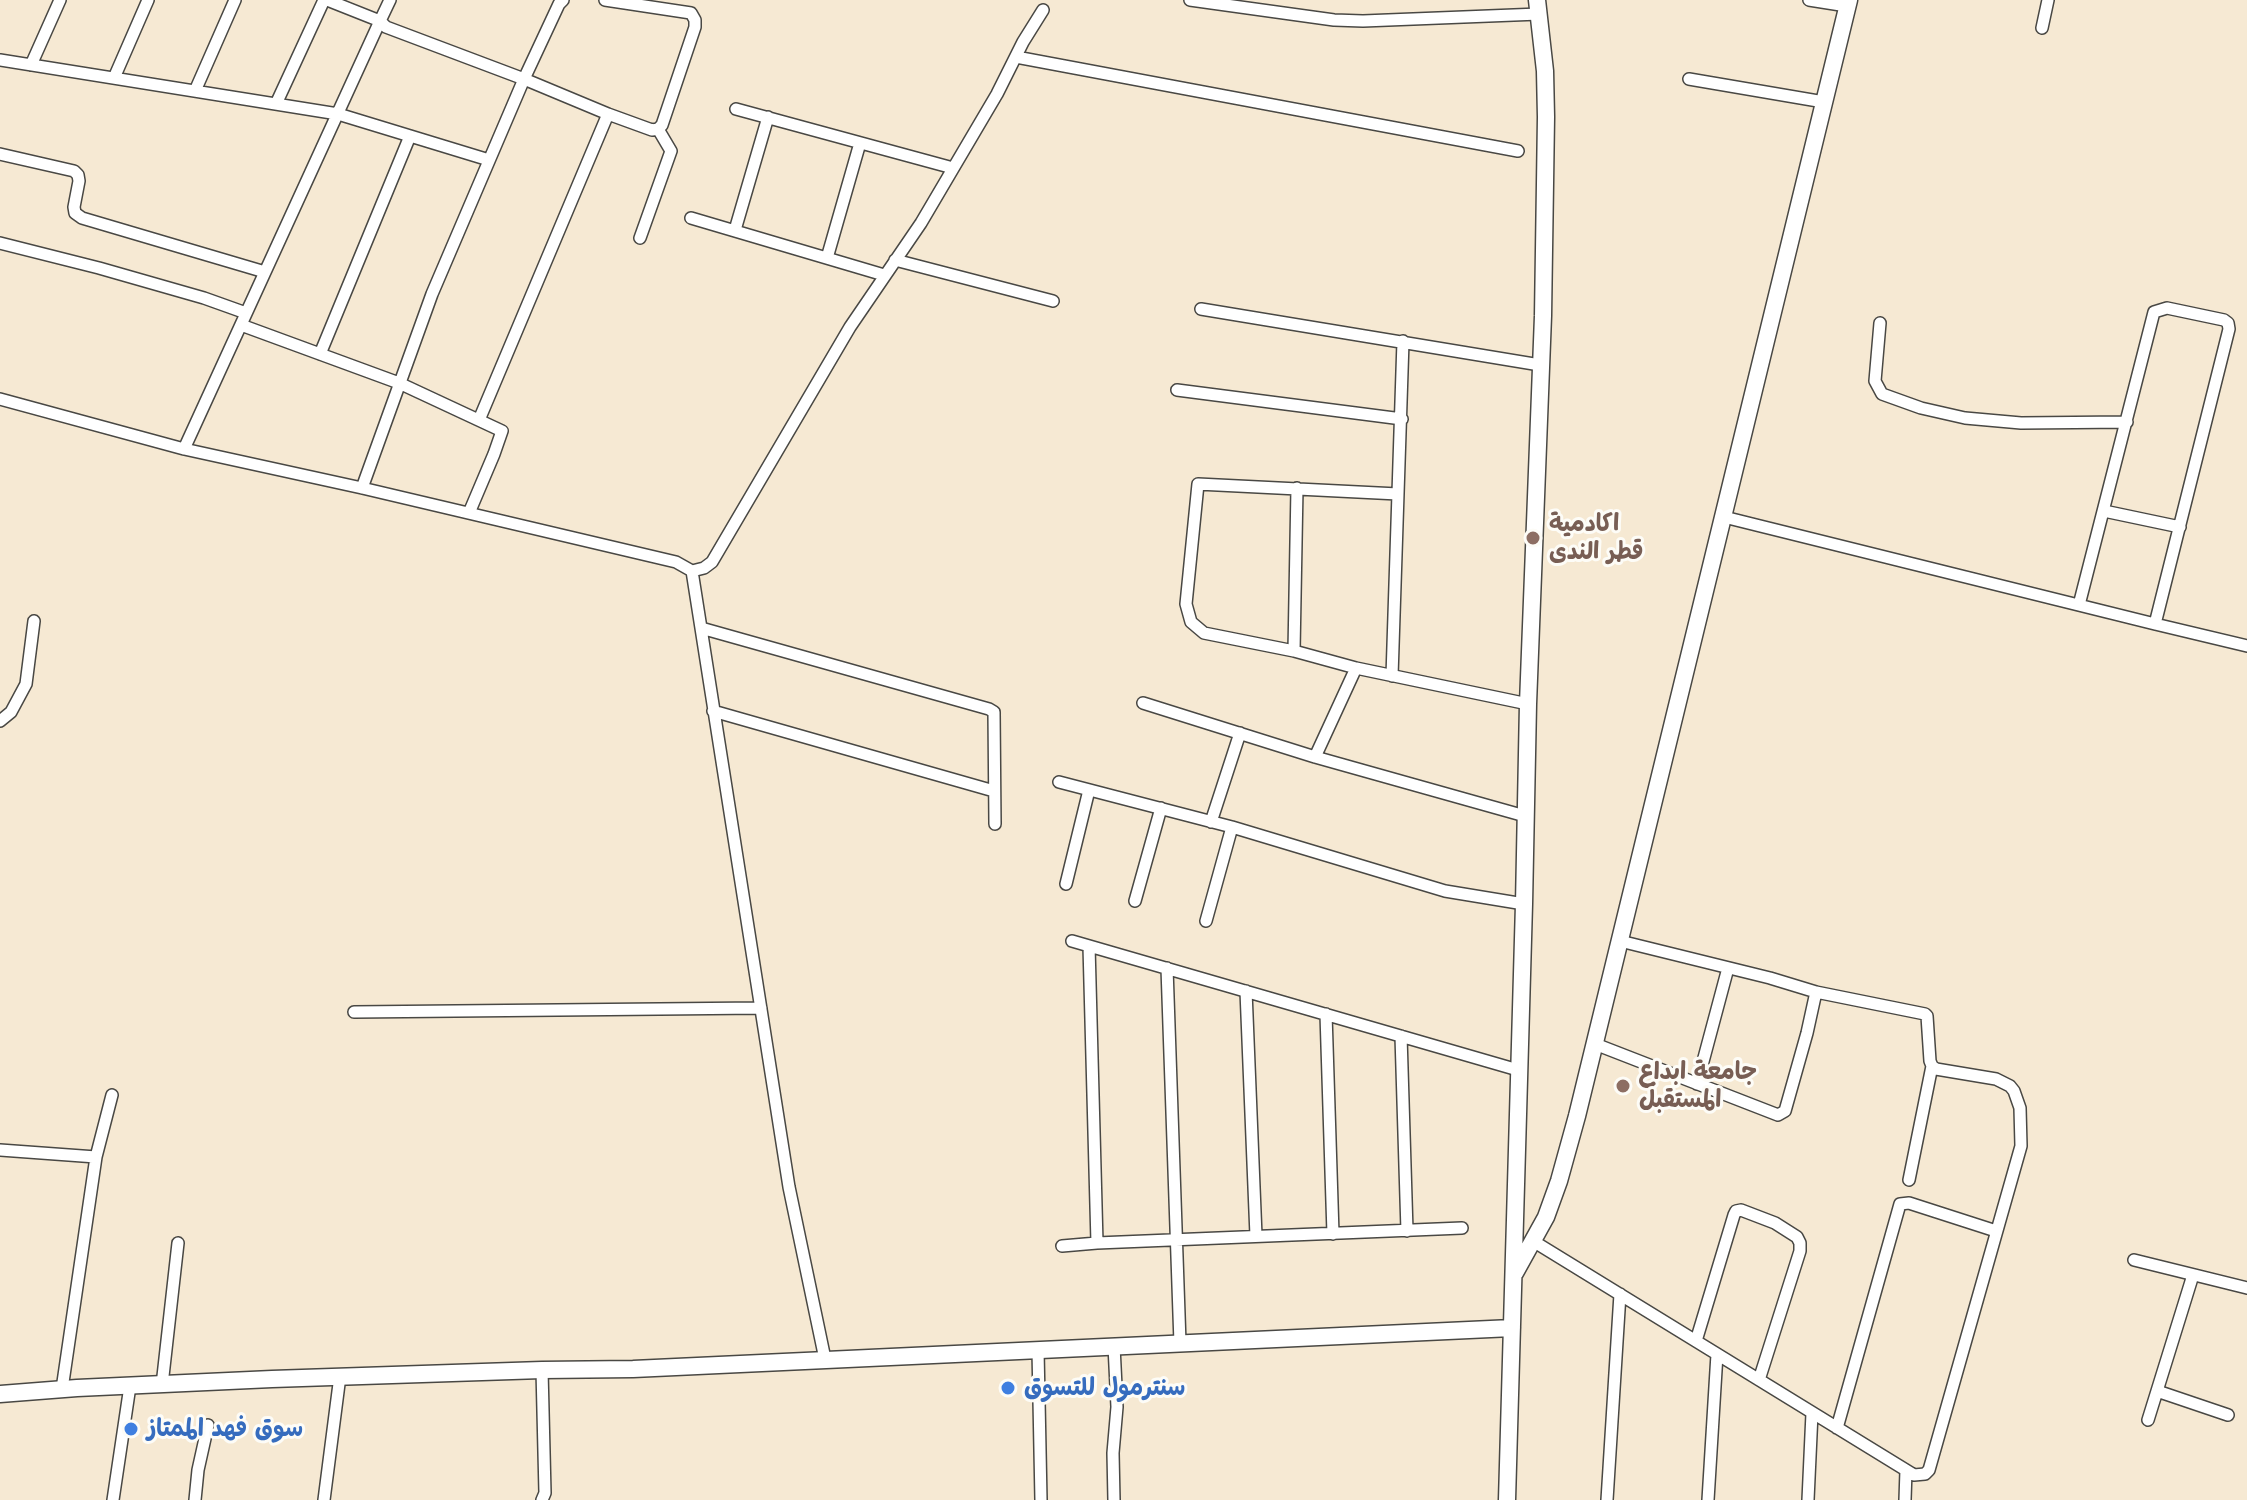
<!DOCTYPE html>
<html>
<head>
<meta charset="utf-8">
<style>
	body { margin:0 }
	canvas { display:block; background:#f6e9d3 }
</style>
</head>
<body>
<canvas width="2247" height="1500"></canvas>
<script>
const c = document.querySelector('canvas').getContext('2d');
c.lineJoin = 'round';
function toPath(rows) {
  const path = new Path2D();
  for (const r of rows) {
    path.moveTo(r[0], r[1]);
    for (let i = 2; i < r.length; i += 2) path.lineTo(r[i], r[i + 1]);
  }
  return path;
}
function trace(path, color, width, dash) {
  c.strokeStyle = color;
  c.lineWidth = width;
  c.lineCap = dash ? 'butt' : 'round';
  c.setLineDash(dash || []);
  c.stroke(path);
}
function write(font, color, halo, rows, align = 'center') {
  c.font = font + ' "Playpen Sans","Playpen Sans Arabic",sans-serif';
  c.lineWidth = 6;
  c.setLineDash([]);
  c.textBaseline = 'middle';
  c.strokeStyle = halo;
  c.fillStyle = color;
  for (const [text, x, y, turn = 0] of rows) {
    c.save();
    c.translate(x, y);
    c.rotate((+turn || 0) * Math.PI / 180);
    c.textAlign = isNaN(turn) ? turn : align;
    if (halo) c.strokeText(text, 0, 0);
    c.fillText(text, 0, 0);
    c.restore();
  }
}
const street = toPath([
	[390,0,380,21,386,27,524,79,608,114,652,130,658,129,662,125,695,27,695,20,691,13,605,0],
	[1190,0,1334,20,1363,21,1539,14],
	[1809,0,1847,6],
	[2042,28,2048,0],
	[1016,57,1518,151],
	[0,60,338,114,489,160],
	[31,65,60,0],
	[114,78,148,0],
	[1689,79,1824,102],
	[195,91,235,0],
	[276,104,324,0],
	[736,109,953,168],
	[0,154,74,171,78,175,79,181,74,207,75,213,82,218,265,272],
	[691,218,884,275],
	[735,230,768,117],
	[640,238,671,151,658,129],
	[0,243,99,268,204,298,246,313],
	[827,258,860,143],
	[895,260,1053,301],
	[1201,309,1540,365],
	[1880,323,1875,381,1882,394,1921,408,1965,418,2021,423,2127,422],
	[241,325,399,383,502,431,494,454,469,513],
	[320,354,410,136],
	[1177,390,1402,419],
	[0,399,184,449,362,488,676,562,692,571,789,1187,825,1359],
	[479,420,608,114],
	[184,449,380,21,327,0],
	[362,488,432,294,524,79,559,4,563,0],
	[1398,494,1198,484,1186,604,1191,622,1204,633,1294,651,1356,668,1528,704],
	[2104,511,2180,527],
	[1724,517,2155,624,2229,329,2228,323,2224,320,2167,308,2154,312,2079,605],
	[692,571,704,568,712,562,850,327,921,223,997,94,1023,42,1043,10],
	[2155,624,2247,646],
	[701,628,989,709,994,712,995,824],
	[1294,651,1297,488],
	[1392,676,1403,341],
	[1143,703,1315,757,1525,816],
	[713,711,994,791],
	[0,721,11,712,26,684,34,621],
	[1315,757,1356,668],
	[1059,782,1232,827,1445,891,1524,904],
	[1211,822,1240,733],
	[1066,884,1089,790],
	[1135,901,1161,808],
	[1206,921,1232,827],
	[1072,941,1518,1070],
	[1089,946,1097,1243],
	[1167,968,1180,1343],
	[1246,991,1256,1236],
	[354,1012,761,1008],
	[1326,1014,1333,1234],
	[1401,1036,1407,1231],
	[1595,1044,1778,1115,1785,1111,1807,1033,1816,992,1770,978,1620,941],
	[1697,1084,1728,968],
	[0,1150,96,1157],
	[1909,1180,1932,1066],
	[1533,1241,1914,1475,1925,1474,1929,1470,2021,1146,2020,1108,2014,1091,2010,1086,1996,1079,1936,1069,1932,1066,1930,1061,1927,1016,1925,1014,1816,992],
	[1062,1246,1097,1243,1462,1228],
	[2134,1260,2247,1288],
	[1696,1341,1734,1215,1736,1211,1741,1210,1775,1223,1797,1237,1800,1243,1800,1251,1759,1380],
	[1038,1350,1041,1500],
	[542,1370,545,1493,542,1500],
	[162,1385,178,1243],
	[62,1389,96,1157,112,1095],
	[2157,1391,2228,1415],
	[2148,1420,2193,1275],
	[1837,1428,1900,1204,1909,1203,1996,1231],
	[113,1500,130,1386],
	[195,1500,198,1470,208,1425],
	[324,1500,340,1376],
	[1114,1500,1113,1453,1117,1407,1114,1346],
	[1607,1500,1620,1294],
	[1708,1500,1717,1354],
	[1808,1500,1812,1413],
	[1905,1500,1906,1470]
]);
const secondary = toPath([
	[1515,1273,1546,1217,1559,1181,1577,1116,1849,0],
	[0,1394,77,1388,272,1379,542,1370,633,1369,1512,1328],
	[1507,1500,1524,904,1528,704,1543,316,1546,117,1545,71,1537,0]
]);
const markers = [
	[1533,538,8,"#8d6e63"],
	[1623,1086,8,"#8d6e63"],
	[1008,1388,8,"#3f7fe0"],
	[131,1429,8,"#3f7fe0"]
];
const educationNames = [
	["اكادمية",1549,524],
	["قطر الندى",1549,552],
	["جامعة ابداع",1639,1072],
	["المستقبل",1639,1100]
];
const shopNames = [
	["سنترمول للتسوق",1024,1388],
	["سوق فهد الممتاز",147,1429]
];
trace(street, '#494844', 14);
trace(secondary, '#494844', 19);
trace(street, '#fff', 11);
trace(secondary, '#fff', 16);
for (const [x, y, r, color] of markers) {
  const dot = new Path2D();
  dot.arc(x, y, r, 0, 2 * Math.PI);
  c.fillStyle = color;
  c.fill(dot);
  trace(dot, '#fdfcf7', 3);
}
write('bold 24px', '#785e54', '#fdfcf7', educationNames, 'left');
write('bold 24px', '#366cbe', '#fdfcf7', shopNames, 'left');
</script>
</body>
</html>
